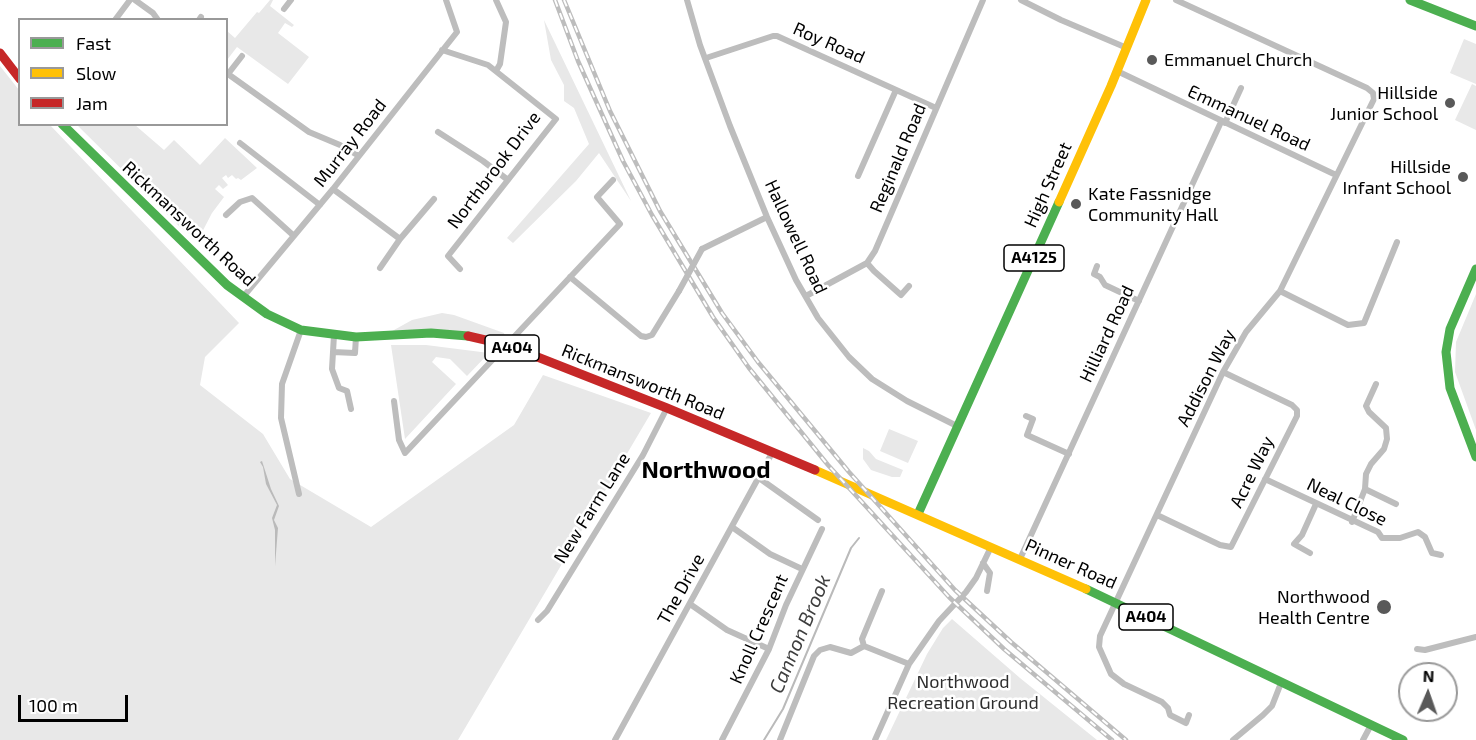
<!DOCTYPE html>
<html>
<head>
<meta charset="utf-8">
<style>
	body { margin:0 }
	#map { position:relative; width:1476px; height:740px; overflow:hidden; background:#fff; font-family:"Exo 2",sans-serif }
	canvas { display:block }
	.legend { position:absolute; left:18px; top:18px; width:210px; height:108px; box-sizing:border-box; background:#fff; border:2px solid #999; margin:0; padding:8px 10px; list-style:none; font-size:18px; color:#000 }
	.legend li { display:flex; align-items:center; gap:12px; height:30px }
	.legend b { width:30px; border:2px solid #999 }
	.north { position:absolute; left:1398px; top:662px; width:60px; height:60px; box-sizing:border-box; background:#fff; border:2px solid #999; border-radius:50%; rotate:2deg; font-size:16px; font-weight:700; line-height:24px; text-align:center; color:#000 }
	.north::after { content:''; display:block; margin:auto; width:21px; height:27px; background:#595959; clip-path:polygon(50% 0,100% 100%,50% 72%,0 100%) }
	.scale { position:absolute; left:18px; top:695px; width:110px; height:27px; box-sizing:border-box; border:3px solid #000; border-top:0; padding-left:8px; font-size:18px; line-height:21px; white-space:nowrap; color:#000; -webkit-text-stroke:4px #fff; paint-order:stroke }
</style>
</head>
<body>
<div id="map">
<canvas width="1476" height="740"></canvas>
<ul class="legend">
<li><b style="height:8px;background:#4caf50"></b>Fast</li>
<li><b style="height:8px;background:#ffc107"></b>Slow</li>
<li><b style="height:8px;background:#c62828"></b>Jam</li>
</ul>
<div class="north">N</div>
<div class="scale">100 m</div>
</div>
<script>
const c = document.querySelector('canvas').getContext('2d');
c.lineJoin = 'round';
function paint(path, color) {
  c.fillStyle = color;
  c.fill(path, 'evenodd');
}
function toPath(rows) {
  const path = new Path2D();
  for (const r of rows) {
    path.moveTo(r[0], r[1]);
    for (let i = 2; i < r.length; i += 2) path.lineTo(r[i], r[i + 1]);
  }
  return path;
}
function trace(path, color, width, dash) {
  c.strokeStyle = color;
  c.lineWidth = width;
  c.lineCap = dash ? 'butt' : 'round';
  c.setLineDash(dash || []);
  c.stroke(path);
}
function write(font, color, halo, rows, align = 'center') {
  c.font = font + ' "Exo 2",sans-serif';
  c.lineWidth = 5;
  c.setLineDash([]);
  c.textBaseline = 'middle';
  c.strokeStyle = halo;
  c.fillStyle = color;
  for (const [text, x, y, turn = 0] of rows) {
    c.save();
    c.translate(x, y);
    c.rotate((+turn || 0) * Math.PI / 180);
    c.textAlign = isNaN(turn) ? turn : align;
    if (halo) c.strokeText(text, 0, 0);
    c.fillText(text, 0, 0);
    c.restore();
  }
}
const green = toPath([
	[270,0,273,0,270,6,294,25,292,27,285,23,278,33,309,57,288,84,237,47,227,60,227,31,235,38,257,12,259,13],
	[544,20,631,201,599,153,576,181,513,243,507,238,589,144,574,108,564,101,564,85,551,60],
	[1464,39,1476,44,1476,84,1450,73],
	[0,66,19,90,20,124,50,125,239,323,205,357,200,385,263,434,290,479,371,527,514,425,543,375,651,413,458,740,0,740],
	[1472,84,1476,86,1476,130,1455,120],
	[77,125,135,125,164,150,174,140,200,165,225,138,257,168,241,180,238,178,236,179,232,175,228,178,226,175,222,178,228,185,223,189,219,185,215,189,224,197,212,213,198,240,180,227],
	[1476,294,1476,430,1455,372,1456,342],
	[442,313,454,315,504,333,507,345,475,337,385,335,412,320],
	[391,345,426,345,489,353,467,376,450,359,436,357,432,362,456,384,405,439],
	[889,429,918,441,908,463,880,451],
	[863,448,869,451,876,459,903,470,900,477,892,477,871,470,863,459],
	[952,619,1020,678,1097,740,886,740,927,654,943,628]
]);
const water = toPath([
	[262,461,271,489,279,506,274,520,278,528,275,566,275,530,272,518,277,505,266,484,263,467,260,462]
]);
const stream = toPath([
	[764,740,783,709,851,548,859,538]
]);
const street = toPath([
	[135,0,153,13,158,20],
	[687,0,700,45,730,126,767,217,796,280,818,318,849,357,872,379,907,401,957,426],
	[1021,0,1061,20,1127,48],
	[1176,0,1367,88,1373,93,1374,99,1280,291,1246,332,1223,372,1100,636,1099,647,1111,674,1124,684,1162,702,1168,708,1170,715,1186,723,1189,715],
	[284,9,291,0],
	[115,20,130,0],
	[199,20,201,17],
	[442,50,488,65,556,119,448,256,460,269],
	[242,56,228,74,309,132,340,145,359,156],
	[706,58,773,36,777,36,936,108],
	[496,71,500,64,506,22,496,0],
	[1117,71,1336,175],
	[1225,123,1241,88],
	[438,132,483,161,508,180],
	[240,143,320,205],
	[858,176,896,90],
	[333,189,400,239],
	[226,215,240,202,252,198,294,236],
	[702,249,767,217],
	[867,263,874,271,901,295,909,286],
	[1097,266,1094,274,1100,277,1105,285,1139,301],
	[380,268,400,239,434,199],
	[570,277,641,336,646,337,652,335,679,291],
	[1280,291,1348,325,1364,323,1397,242],
	[806,296,867,263,875,251,983,0],
	[243,297,333,189,457,32,446,0],
	[334,335,333,352,355,353,356,337],
	[333,352,332,369,339,388,347,391,351,409],
	[394,401,399,440,405,453,620,224,597,197,613,180],
	[1026,416,1033,419,1027,435,1069,454],
	[759,478,818,520],
	[1265,479,1378,532,1382,538,1400,538,1418,532,1425,537,1432,553,1441,555],
	[1365,489,1396,504],
	[299,494,281,418,282,384,301,330],
	[1157,515,1220,545,1231,547,1297,416,1297,410,1292,405,1223,372],
	[1352,522,1365,489,1366,474,1371,464,1384,449,1387,439,1386,428,1369,412,1366,406,1376,384],
	[732,527,770,554,802,569],
	[1310,553,1294,544,1302,535,1316,504],
	[1020,559,1221,122],
	[983,563,990,573,987,591],
	[690,604,727,630,769,649],
	[538,620,547,611,643,455,667,408],
	[864,646,862,639,882,591],
	[1417,649,1425,650,1476,637],
	[615,740,772,453],
	[722,740,769,649,786,605,822,529],
	[780,740,814,656,820,650,830,647,851,653,864,646,909,664],
	[875,740,909,664,939,621,966,592,976,578,991,547],
	[1233,740,1263,715,1272,706,1281,683],
	[1363,740,1371,725]
]);
const fast = toPath([
	[1410,0,1476,26],
	[62,124,227,285,267,314,301,330,356,337,431,333,468,336],
	[1476,269,1450,329,1446,352,1450,388,1476,457],
	[918,514,1059,202],
	[1086,589,1403,740]
]);
const slow = toPath([
	[1059,202,1111,86,1146,0],
	[815,470,1086,589]
]);
const jam = toPath([
	[0,53,20,79],
	[468,336,507,345,667,408,815,470]
]);
const rail = toPath([
	[555,0,578,61,623,161,652,215,713,317,749,368,828,465,949,597,1004,649,1112,740],
	[564,0,610,111,660,211,722,313,758,362,849,472,955,590,1011,642,1126,740]
]);
const streetBridge = toPath([
	[679,291,702,249]
]);
const markers = [
	[1152,60,6,"#595959"],
	[1450,103,6,"#595959"],
	[1463,177,6,"#595959"],
	[1076,204,6,"#595959"],
	[1384,607,8,"#595959"]
];
const shields = [
	[1034,258,60],
	[512,348,54],
	[1146,617,54]
];
const shieldNames = [
	["A4125",1034,258],
	["A404",512,348],
	["A404",1146,617]
];
const streetNames = [
	["Roy Road",829,43,24],
	["Emmanuel Road",1249,118,25],
	["Murray Road",350,143,-52],
	["Reginald Road",898,158,-67],
	["Northbrook Drive",494,170,-53],
	["High Street",1048,185,-66],
	["Rickmansworth Road",189,224,43],
	["Hallowell Road",796,237,65],
	["Hilliard Road",1107,334,-65],
	["Addison Way",1206,378,-63],
	["Rickmansworth Road",643,382,22],
	["Acre Way",1252,472,-64],
	["Neal Close",1347,502,26],
	["New Farm Lane",592,508,-58],
	["Pinner Road",1071,564,24],
	["The Drive",681,589,-61],
	["Knoll Crescent",759,629,-66]
];
const poiNames = [
	["Emmanuel Church",1164,60,"left"],
	["Hillside",1438,93],
	["Junior School",1438,114],
	["Hillside",1451,167],
	["Infant School",1451,188],
	["Kate Fassnidge",1088,194,"left"],
	["Community Hall",1088,215,"left"],
	["Northwood",1370,597],
	["Health Centre",1370,618]
];
const parkNames = [
	["Northwood",963,682],
	["Recreation Ground",963,703]
];
const waterNames = [
	["Cannon Brook",800,634,-67]
];
const districtNames = [
	["Northwood",706,470]
];
paint(green, '#e8e8e8');
paint(water, '#bababa');
trace(stream, '#bababa', 2);
trace(street, '#bdbdbd', 6);
trace(fast, '#4caf50', 9);
trace(slow, '#ffc107', 9);
trace(jam, '#c62828', 9);
trace(rail, '#bdbdbd', 4.5);
trace(rail, '#fff', 2, [7]);
trace(streetBridge, '#bdbdbd', 6);
for (const [x, y, r, color] of markers) {
  const dot = new Path2D();
  dot.arc(x, y, r, 0, 2 * Math.PI);
  c.fillStyle = color;
  c.fill(dot);
  trace(dot, '#fff', 2);
}
for (const [x, y, w] of shields) {
  const box = new Path2D();
  box.roundRect(x - w / 2, y - 13, w, 26, 4.5);
  c.fillStyle = '#fff';
  c.fill(box);
  trace(box, '#000', 1.5);
}
write('bold 16px', '#000', null, shieldNames);
write('18px', '#000', '#fff', streetNames);
write('18px', '#000', '#fff', poiNames, 'right');
write('18px', '#2d2d2d', '#fff', parkNames);
write('italic 20px', '#3e3e3e', '#fff', waterNames);
write('bold 24px', '#000', '#fff', districtNames);
</script>
</body>
</html>
